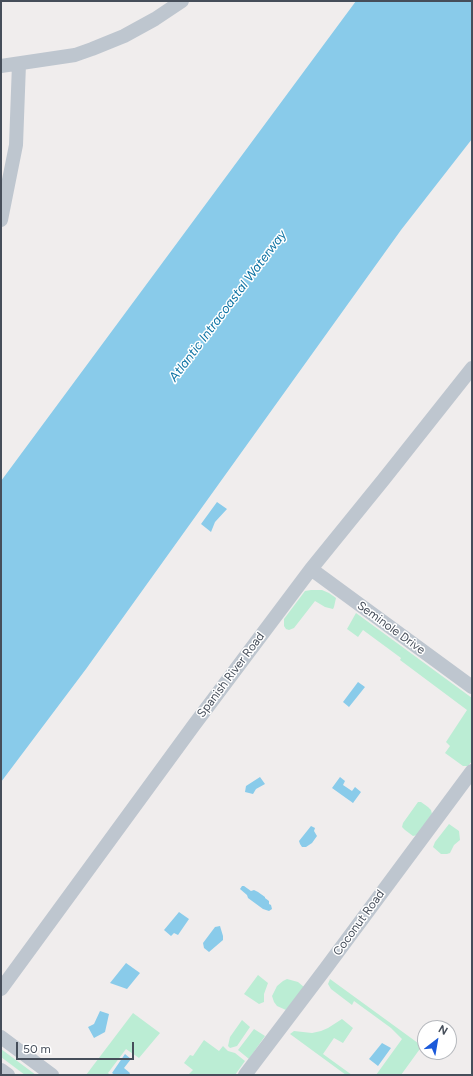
<!DOCTYPE html>
<html>
<head>
<meta charset="utf-8">
<style>
	body { margin:0 }
	#map { position:relative; width:473px; height:1076px; overflow:hidden; background:#f0eded; font-family:Figtree,sans-serif }
	canvas { display:block }
	.frame { position:absolute; inset:0; border:2px solid #464e5a; pointer-events:none }
	.north { position:absolute; left:417px; top:1020px; width:40px; height:40px; box-sizing:border-box; background:#fff; border:1px solid #b5b8bd; border-radius:50%; rotate:31deg; font-size:11px; font-weight:700; line-height:16px; text-align:center; color:#464e5a }
	.north::after { content:''; display:block; margin:auto; width:14px; height:18px; background:#1c5ada; clip-path:polygon(50% 0,100% 100%,50% 72%,0 100%) }
	.scale { position:absolute; left:16px; top:1042px; width:118px; height:18px; box-sizing:border-box; border:2px solid #464e5a; border-top:0; padding-left:5px; font-size:12px; line-height:14px; white-space:nowrap; color:#464e5a; -webkit-text-stroke:3px #fff; paint-order:stroke }
</style>
</head>
<body>
<div id="map">
<canvas width="473" height="1076"></canvas>
<div class="frame"></div>
<div class="north">N</div>
<div class="scale">50 m</div>
</div>
<script>
const c = document.querySelector('canvas').getContext('2d');
c.lineJoin = 'round';
function paint(path, color) {
  c.fillStyle = color;
  c.fill(path, 'evenodd');
}
function toPath(rows) {
  const path = new Path2D();
  for (const r of rows) {
    path.moveTo(r[0], r[1]);
    for (let i = 2; i < r.length; i += 2) path.lineTo(r[i], r[i + 1]);
  }
  return path;
}
function trace(path, color, width, dash) {
  c.strokeStyle = color;
  c.lineWidth = width;
  c.lineCap = dash ? 'butt' : 'round';
  c.setLineDash(dash || []);
  c.stroke(path);
}
function write(font, color, halo, rows, align = 'center') {
  c.font = font + ' Figtree,sans-serif';
  c.lineWidth = 3;
  c.setLineDash([]);
  c.textBaseline = 'middle';
  c.strokeStyle = halo;
  c.fillStyle = color;
  for (const [text, x, y, turn = 0] of rows) {
    c.save();
    c.translate(x, y);
    c.rotate((+turn || 0) * Math.PI / 180);
    c.textAlign = isNaN(turn) ? turn : align;
    if (halo) c.strokeText(text, 0, 0);
    c.fillText(text, 0, 0);
    c.restore();
  }
}
const green = toPath([
	[311,590,322,590,329,593,336,598,334,607,333,609,325,607,315,601,294,628,289,630,286,629,284,626,284,619,305,591],
	[356,613,472,698,472,761,468,766,463,766,445,753,450,746,446,742,467,710,400,660,401,658,363,630,358,637,347,629],
	[418,802,421,802,428,807,431,810,432,814,417,835,413,836,405,830,402,827,403,823],
	[449,824,459,831,460,840,454,845,450,853,447,854,441,854,433,847,435,842],
	[258,975,268,983,264,994,264,1002,259,1004,244,994],
	[287,979,298,982,304,987,286,1010,277,1006,274,1002,272,996,277,986,283,981],
	[330,979,422,1046,401,1075,376,1075,402,1039,391,1028,354,1001,352,1005,331,989,328,984],
	[133,1013,160,1033,139,1058,126,1049,108,1073,110,1075,86,1075],
	[342,1019,353,1028,343,1043,334,1038,323,1054,352,1075,346,1075,290,1034,294,1031,312,1033,321,1031,328,1028],
	[242,1020,250,1027,237,1046,230,1048,228,1046,230,1037],
	[254,1029,265,1036,249,1059,238,1050],
	[204,1040,219,1051,223,1046,228,1051,235,1053,245,1061,235,1075,189,1074,193,1070,184,1063,190,1055,193,1056],
	[1,1049,36,1075,25,1075,1,1057]
]);
const water = toPath([
	[356,1,472,1,472,139,401,230,86,669,1,782,1,481],
	[217,502,227,509,215,522,211,532,201,524],
	[358,682,365,687,349,707,343,702],
	[260,777,265,784,256,789,253,794,245,792,246,786],
	[340,777,345,781,343,785,352,791,355,787,361,792,353,803,332,788],
	[311,826,315,828,314,831,317,836,312,843,306,847,302,847,300,844,299,841],
	[242,886,244,886,251,891,254,890,258,892,265,897,265,898,269,901,269,904,271,905,272,909,269,911,263,909,248,898,247,895,240,889],
	[179,912,189,919,178,935,174,933,171,936,164,930],
	[220,926,223,936,223,940,209,952,204,948,203,943,215,927],
	[126,963,140,973,127,989,110,983],
	[100,1011,109,1014,105,1032,94,1038,88,1027,94,1024],
	[382,1043,391,1048,378,1066,369,1059],
	[125,1054,131,1059,124,1068,130,1073,129,1075,115,1075,112,1073]
]);
const street = toPath([
	[1,66,75,55,92,49,124,36,155,19,182,1],
	[1,220,16,145,19,64],
	[311,569,472,687],
	[1,989,194,725,311,569,384,479,472,368],
	[1,1037,52,1075],
	[1,1070,8,1075],
	[245,1075,326,968,472,771]
]);
const streetNames = [
	["Seminole Drive",391,628,36],
	["Spanish River Road",231,675,-53],
	["Coconut Road",359,923,-54]
];
const waterNames = [
	["Atlantic Intracoastal Waterway",228,306,-53]
];
paint(green, '#bbedd4');
paint(water, '#89cbea');
trace(street, '#bec6cf', 14);
write('12px', '#464e5a', '#fff', streetNames);
write('italic 13px', '#0f74a4', '#fff', waterNames);
</script>
</body>
</html>
